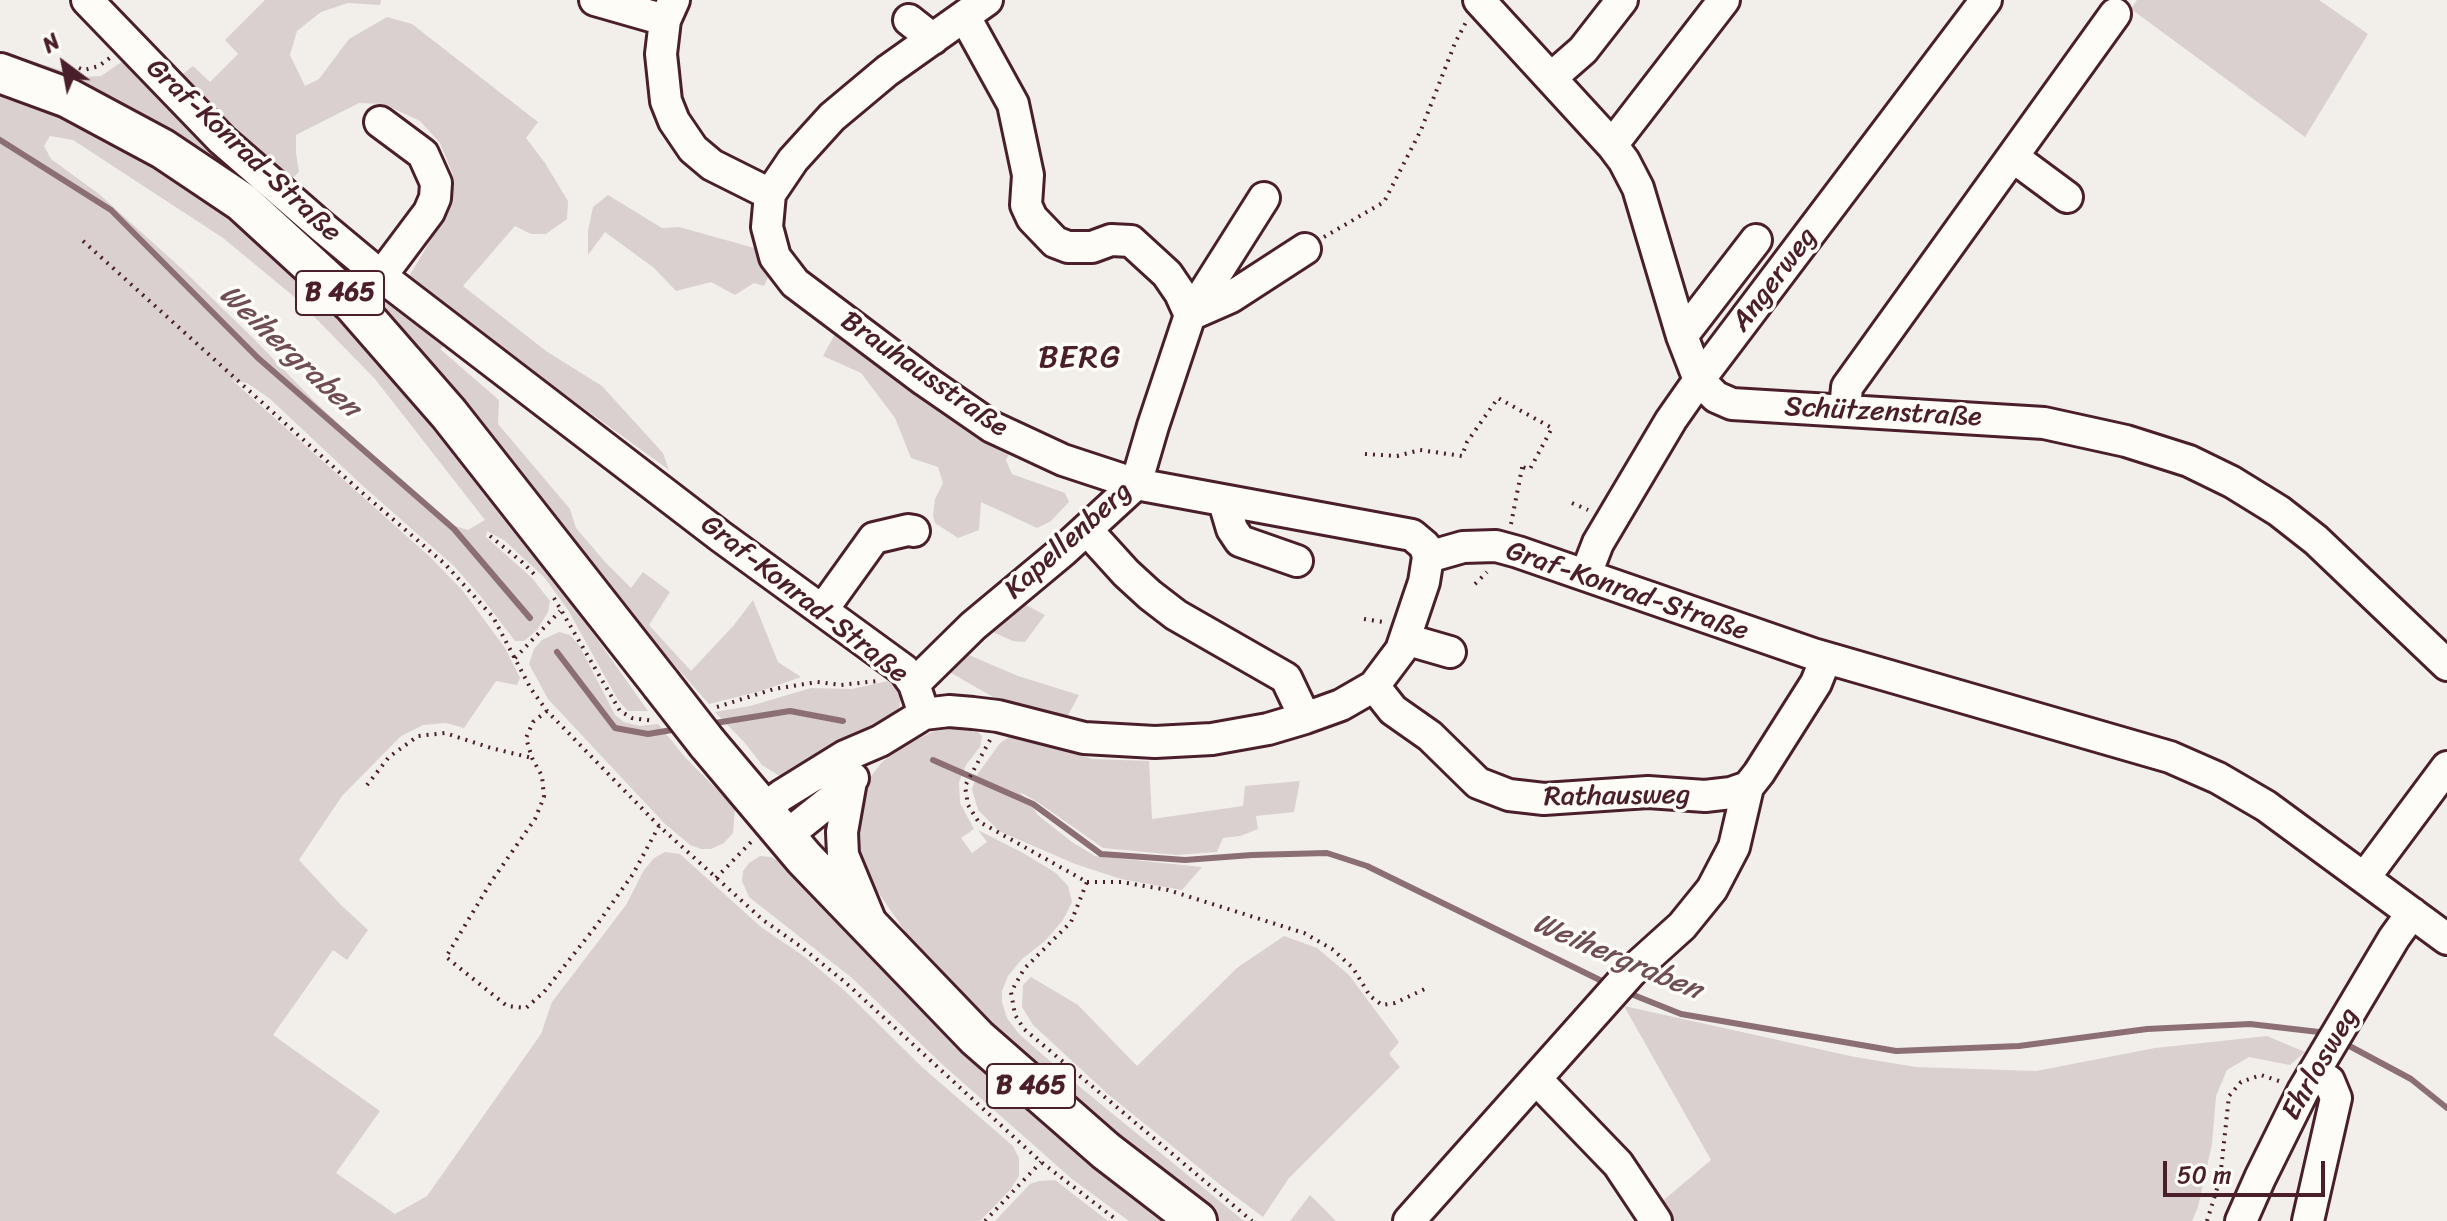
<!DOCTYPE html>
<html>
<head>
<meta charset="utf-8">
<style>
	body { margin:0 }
	#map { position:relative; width:2447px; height:1221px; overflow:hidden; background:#f2efeb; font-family:Sriracha,sans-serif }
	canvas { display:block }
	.north { position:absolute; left:24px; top:24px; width:80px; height:80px; -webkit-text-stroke:6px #fdfcf7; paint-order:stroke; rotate:328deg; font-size:22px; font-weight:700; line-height:32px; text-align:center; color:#4a1f2b }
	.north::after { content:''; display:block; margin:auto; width:28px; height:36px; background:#4a1f2b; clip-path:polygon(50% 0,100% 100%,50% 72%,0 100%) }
	.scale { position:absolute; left:2163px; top:1161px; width:162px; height:36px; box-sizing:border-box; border:4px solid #4a1f2b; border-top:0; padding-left:10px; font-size:24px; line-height:28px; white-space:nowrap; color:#4a1f2b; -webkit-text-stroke:6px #fdfcf7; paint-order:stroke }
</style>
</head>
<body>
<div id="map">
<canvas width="2447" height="1221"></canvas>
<div class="north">N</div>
<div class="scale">50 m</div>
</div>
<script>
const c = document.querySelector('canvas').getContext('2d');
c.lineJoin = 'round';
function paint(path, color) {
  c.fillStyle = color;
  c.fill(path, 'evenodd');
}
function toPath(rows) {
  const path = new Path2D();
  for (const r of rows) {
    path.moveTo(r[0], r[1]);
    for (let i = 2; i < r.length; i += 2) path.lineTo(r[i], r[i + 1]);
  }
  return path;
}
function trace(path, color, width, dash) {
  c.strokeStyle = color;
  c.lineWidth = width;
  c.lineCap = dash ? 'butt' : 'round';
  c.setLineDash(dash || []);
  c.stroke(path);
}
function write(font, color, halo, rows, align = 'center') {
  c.font = font + ' Sriracha,sans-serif';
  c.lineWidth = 7;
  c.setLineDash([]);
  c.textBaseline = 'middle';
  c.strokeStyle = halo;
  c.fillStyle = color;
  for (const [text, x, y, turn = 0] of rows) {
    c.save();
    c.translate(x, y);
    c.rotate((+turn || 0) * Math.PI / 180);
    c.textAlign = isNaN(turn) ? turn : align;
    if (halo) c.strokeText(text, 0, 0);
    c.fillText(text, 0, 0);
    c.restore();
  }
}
const green = toPath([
	[265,0,381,0,380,5,348,3,321,12,297,31,290,55,305,86,319,79,349,39,387,17,412,24,538,122,526,138,545,163,568,201,567,219,546,234,531,234,515,226,463,286,546,351,602,386,663,453,669,470,407,280,449,209,453,175,440,143,420,121,384,104,359,103,296,135,296,153,299,172,288,182,179,77,193,66,210,82,238,54,225,40],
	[2137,0,2319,0,2368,34,2305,137,2131,9],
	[0,51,83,77,101,76,123,61,447,343,440,349,499,400,498,424,570,509,576,528,606,563,631,588,643,572,670,592,649,625,691,671,734,625,753,600,778,662,801,677,761,691,709,704,648,635,578,548,371,304,0,59],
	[0,91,62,110,222,205,324,295,456,449,556,581,648,711,628,711,618,700,568,610,544,577,504,540,487,531,486,537,532,578,550,601,548,612,537,630,524,641,515,641,483,599,454,566,364,487,269,398,247,383,232,380,430,557,463,591,505,648,520,678,517,685,496,681,464,728,446,723,423,725,401,736,342,796,299,860,340,904,368,930,347,960,333,950,273,1035,380,1111,336,1173,395,1214,427,1196,541,1034,552,1002,626,905,644,870,654,858,665,852,680,854,761,927,805,957,845,991,922,1067,1013,1146,1019,1158,1019,1176,1010,1190,980,1221,0,1221],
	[50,136,73,140,223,238,297,299,375,379,485,520,468,530,445,523,314,401,254,339,182,269,99,194,51,159,44,146],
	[608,195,662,228,679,227,758,249,769,275,764,286,754,283,735,295,711,282,676,291,654,268,605,232,588,255,588,231,593,207],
	[836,332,1011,450,1006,460,1012,474,1065,493,1069,502,1051,521,1037,528,981,502,979,530,958,538,935,523,933,515,935,499,943,483,938,467,911,458,895,418,861,373,823,356],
	[1018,601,1045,615,1025,642,1013,641,986,629],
	[559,632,570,635,579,645,615,715,624,722,639,726,658,724,684,756,735,808,733,833,724,843,711,849,701,849,690,845,664,823,548,699,529,664,534,649,542,640],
	[962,652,1018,676,1079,695,1067,717,1052,715,993,697,946,670],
	[897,679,901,694,899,710,890,718,790,776,778,775,762,765,745,743,715,712,750,706,811,688,852,689],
	[958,726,976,730,982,736,980,747,966,765,959,782,960,803,974,829,961,838,972,853,987,842,978,830,1023,853,1056,873,1068,886,1072,902,1063,920,1045,941,1022,959,1008,976,1002,991,1002,1002,1007,1018,1019,1034,1075,1083,1244,1221,1220,1221,1202,1208,986,1024,924,959,865,873,857,857,854,822,860,798,869,779,882,762,904,746,932,732],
	[1009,737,1093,759,1149,761,1152,819,1243,806,1245,786,1300,781,1294,812,1256,816,1258,829,1240,836,1223,838,1217,852,1177,855,1103,848,1039,803,1020,792,1039,816,1072,842,1095,856,1202,867,1182,890,1121,879,1075,864,999,831,978,810,972,789,977,775,1000,743],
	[760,856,771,857,783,863,819,904,892,977,997,1076,1174,1221,1129,1221,1072,1179,943,1065,852,978,749,897,742,881,743,871,749,863],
	[1284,936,1317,948,1349,975,1399,1042,1389,1054,1400,1067,1289,1178,1263,1217,1223,1187,1109,1095,1033,1025,1022,1007,1023,985,1031,977,1078,1005,1137,1066,1237,968],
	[1624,1006,1855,1057,1916,1067,2036,1071,2155,1048,2267,1036,2305,1052,2290,1065,2249,1057,2227,1070,2216,1096,2212,1144,2198,1207,2192,1221,1668,1221,1659,1204,1711,1160],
	[1055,1180,1108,1221,995,1221,1030,1184,1039,1181],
	[1310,1195,1336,1221,1290,1221]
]);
const stream = toPath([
	[0,140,111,210,258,358,454,529,530,618],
	[557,652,615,728,648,734,678,729],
	[709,724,790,711,843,721],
	[933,760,1033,804,1101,854,1185,860,1252,855,1327,853,1367,866,1608,984],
	[1626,992,1681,1014,1896,1051,2019,1046,2147,1029,2250,1024,2319,1032,2325,1034],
	[2342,1042,2411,1079,2447,1108]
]);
const path = toPath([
	[79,68,84,70,99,66,111,57],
	[1324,237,1384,202,1421,130,1455,43,1466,22],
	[83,241,358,489,445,564,493,617,531,689,547,711,659,826,763,920,800,946,845,982,1041,1162,1118,1221],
	[1365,454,1397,456,1420,450,1462,456,1467,442,1498,398,1552,428,1530,469,1522,467],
	[1572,503,1588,510],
	[1511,524,1523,463],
	[490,536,522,562,536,576],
	[1475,584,1487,572],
	[554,598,620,711,632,718,654,721],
	[1364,619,1383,622],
	[515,658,560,611],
	[717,707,774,689,817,682,841,685,877,681],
	[547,711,533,722,526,738,532,758,542,776,544,797,535,819,491,882,446,957,507,1006,526,1008,544,992,596,926,633,874,659,826],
	[990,740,965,786,968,805,978,821,1087,882,1071,922,1024,969,1011,992,1015,1015,1024,1029,1252,1221],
	[367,785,389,757,418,736,445,733,491,748,532,758],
	[716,878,753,840],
	[1087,882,1121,882,1168,890,1304,933,1332,949,1353,968,1370,996,1382,1005,1395,1003,1429,987],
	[985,1221,1041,1162],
	[2207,1221,2220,1179,2229,1096,2241,1082,2261,1075,2279,1081]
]);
const minor = toPath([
	[87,0,222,140,321,226,381,276,720,536,904,670,914,684,924,714],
	[595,0,665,20],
	[674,0,665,20,661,54,666,101,674,121,693,149,712,165,770,194],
	[1479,0,1612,145,1624,161,1638,188,1682,336,1699,380,1716,397,1732,404,2044,423,2126,441,2189,461,2232,482,2279,511,2316,540,2447,665],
	[965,17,1013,104,1028,175,1026,205,1032,218,1055,242,1068,247,1092,247,1111,240,1131,241,1167,274,1180,293,1190,315],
	[909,20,933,39],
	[1551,78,1583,50,1622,0],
	[380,122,423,154,436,183,435,198,429,212,381,276],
	[1612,145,1724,0],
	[2013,157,2067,197],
	[1190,315,1231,297,1305,249],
	[1682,336,1756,240],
	[1845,411,1847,387,2115,14],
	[1224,502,1232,529,1240,541,1297,561],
	[1087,530,1126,573,1150,595,1176,615,1286,678,1305,718],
	[1428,557,1463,547,1496,546,1518,552,1813,654,2170,757,2218,778,2266,806,2447,939],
	[1586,574,1598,543,1671,420,1699,380,1986,0],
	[823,609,874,538,908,530,914,531],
	[1405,639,1450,652],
	[914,684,973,626,1063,551,1136,484,1153,426,1190,315,1264,198],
	[1374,686,1393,710,1430,736,1478,783,1509,795,1544,799,1648,792,1705,796,1731,793,1748,787,1759,773,1816,683,1826,658],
	[851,781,842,832,843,855,870,920],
	[763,809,782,795,845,756,880,741,924,714,949,711,973,713,998,716,1084,738,1155,742,1212,739,1268,729,1305,718,1341,705,1374,686,1401,650,1424,582,1428,557,1425,546,1412,535,1136,484,1063,460,992,427,924,380,795,283,775,257,767,227,770,194,793,160,832,117,887,71,987,0],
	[786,836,831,800,853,778],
	[2365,877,2447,767],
	[1536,1079,1618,1164,1656,1221],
	[1409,1221,1631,972,1682,926,1712,889,1734,847,1748,787],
	[2241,1221,2260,1178,2303,1091,2394,938,2412,913],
	[2308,1221,2336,1098,2329,1081,2314,1073]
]);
const major = toPath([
	[0,73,68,98,163,149,242,202,353,304,449,414,661,684],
	[707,743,804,858,977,1038,1106,1151,1197,1221]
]);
const majorBridge = toPath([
	[661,684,707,743]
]);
const shields = [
	[340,293,88],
	[1031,1086,88]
];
const shieldNames = [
	["B 465",340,293],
	["B 465",1031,1086]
];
const streetNames = [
	["Graf-Konrad-Straße",243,151,43],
	["Angerweg",1775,280,-53],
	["Brauhausstraße",924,375,35],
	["Schützenstraße",1883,413,3],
	["Kapellenberg",1069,541,-42],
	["Graf-Konrad-Straße",1627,592,19],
	["Graf-Konrad-Straße",804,600,38],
	["Rathausweg",1617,797,-1],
	["Ehrlosweg",2321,1064,-60]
];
const waterNames = [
	["Weihergraben",289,352,43],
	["Weihergraben",1617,958,23]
];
const quarterNames = [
	["BERG",1080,359]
];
paint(green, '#d9d0cf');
trace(stream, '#8b6f75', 6);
trace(minor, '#4a1f2b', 36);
trace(major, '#4a1f2b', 44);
trace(path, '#4a1f2b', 4, [2, 6]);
trace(minor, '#fdfcf7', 30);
trace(major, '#fdfcf7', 38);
trace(majorBridge, '#4a1f2b', 44, []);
trace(majorBridge, '#fdfcf7', 38);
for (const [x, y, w] of shields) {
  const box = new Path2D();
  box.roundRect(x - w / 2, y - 22, w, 44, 6);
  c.fillStyle = '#fdfcf7';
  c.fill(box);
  trace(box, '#4a1f2b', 2);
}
write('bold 26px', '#4a1f2b', null, shieldNames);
write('28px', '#4a1f2b', '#fdfcf7', streetNames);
write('italic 30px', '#704e56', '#fdfcf7', waterNames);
c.letterSpacing = '2px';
write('32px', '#4a1f2b', '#fdfcf7', quarterNames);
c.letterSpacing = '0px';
</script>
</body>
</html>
